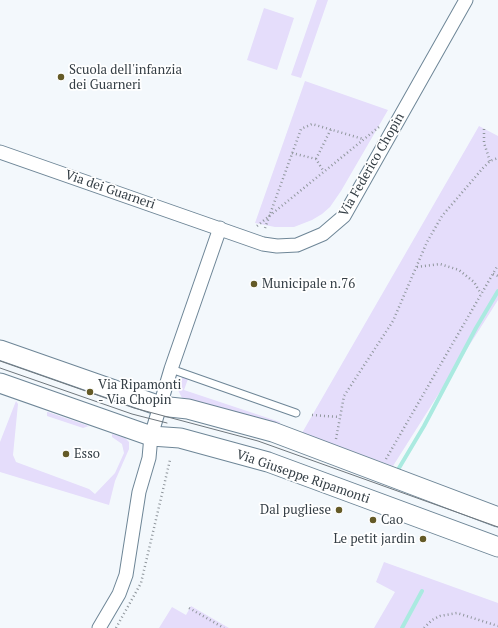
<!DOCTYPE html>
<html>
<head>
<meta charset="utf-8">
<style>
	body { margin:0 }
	canvas { display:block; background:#f3f8fc }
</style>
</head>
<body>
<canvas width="498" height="628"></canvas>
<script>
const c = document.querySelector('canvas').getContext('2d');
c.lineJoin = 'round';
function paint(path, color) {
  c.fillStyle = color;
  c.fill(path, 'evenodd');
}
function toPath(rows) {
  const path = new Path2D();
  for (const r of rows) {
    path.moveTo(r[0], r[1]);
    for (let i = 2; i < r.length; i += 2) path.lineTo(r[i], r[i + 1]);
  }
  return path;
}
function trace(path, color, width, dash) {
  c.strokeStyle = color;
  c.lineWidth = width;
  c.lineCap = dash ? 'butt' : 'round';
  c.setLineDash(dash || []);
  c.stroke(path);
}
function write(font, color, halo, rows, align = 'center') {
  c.font = font + ' "PT Serif",serif';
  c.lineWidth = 3.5;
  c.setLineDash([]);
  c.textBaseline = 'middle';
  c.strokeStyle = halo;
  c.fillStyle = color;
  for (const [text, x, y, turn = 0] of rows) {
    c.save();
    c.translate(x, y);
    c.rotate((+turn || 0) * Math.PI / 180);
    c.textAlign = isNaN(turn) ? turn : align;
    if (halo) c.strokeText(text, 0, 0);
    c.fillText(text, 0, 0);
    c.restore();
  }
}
const green = toPath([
	[317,0,328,0,301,78,291,75],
	[264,8,294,18,277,70,247,60],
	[305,81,388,110,341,191,330,207,322,214,312,220,294,227,275,227,255,223],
	[479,126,498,136,498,300,393,466,302,433],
	[182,376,188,379,184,390,280,422,279,424,182,398,178,390],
	[16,401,18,404,13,455,16,462,89,489,95,494,115,473,124,453,122,444,112,437,112,434,125,438,129,442,129,449,115,481,109,505,0,472,0,442],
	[47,412,48,412,89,426,83,428,47,416],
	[384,562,498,603,498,628,374,628,395,592,376,582],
	[191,606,229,628,159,628,172,607,186,615]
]);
const stream = toPath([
	[399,468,424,426,476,328,498,291],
	[402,628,422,591]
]);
const path = toPath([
	[484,129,484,143,490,161],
	[292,153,316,159,324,172],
	[316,159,331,129],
	[257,226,379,127],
	[265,228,301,129,312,124,363,139],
	[417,267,440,264,459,270,474,282,481,294],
	[493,274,498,276],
	[312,415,339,417],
	[336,439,344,396,393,321,427,242,442,216,483,168,490,161,498,158],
	[386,459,498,265],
	[189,608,224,628],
	[116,628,141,583,170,460],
	[424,628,432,620,440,616,457,613,498,626]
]);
const lane = toPath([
	[171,369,296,413]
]);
const street = toPath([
	[0,152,263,244,277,246,297,245,323,234,344,216,466,0],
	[99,628,119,594,126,575,139,492,149,458,151,436,171,369,220,228]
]);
const secondary = toPath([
	[0,350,160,406,188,409,273,432,498,517],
	[0,383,151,436,180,438,268,462,498,547]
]);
const tram = toPath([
	[0,361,134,408,258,441,498,527],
	[0,368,132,414,167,423]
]);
const markers = [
	[61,77,4,"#645a26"],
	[254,284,4,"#645a26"],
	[90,392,4,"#645a26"],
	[66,454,4,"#645a26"],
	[339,510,4,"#645a26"],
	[373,520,4,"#645a26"],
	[423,539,4,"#645a26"]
];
const poiNames = [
	["Scuola dell'infanzia",69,70],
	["dei Guarneri",69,85],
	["Municipale n.76",262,284],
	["Via Ripamonti",98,385],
	["- Via Chopin",98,400],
	["Esso",74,454],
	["Dal pugliese",331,510,"right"],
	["Cao",381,520],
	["Le petit jardin",415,539,"right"]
];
const streetNames = [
	["Via Federico Chopin",372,165,-60],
	["Via dei Guarneri",110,190,19],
	["Via Giuseppe Ripamonti",303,477,19]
];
paint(green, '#e5ddfb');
trace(stream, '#aaeae0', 4);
trace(lane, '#6e8697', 9);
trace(street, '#6e8697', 15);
trace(secondary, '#6e8697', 21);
trace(path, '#90979d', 2.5, [1, 3]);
trace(lane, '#fff', 7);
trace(street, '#fff', 13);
trace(secondary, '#fff', 19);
trace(tram, '#6f777d', 1);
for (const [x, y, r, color] of markers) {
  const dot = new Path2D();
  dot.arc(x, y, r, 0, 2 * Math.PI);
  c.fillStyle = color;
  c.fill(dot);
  trace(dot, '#fff', 1.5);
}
write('13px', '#343e45', '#fff', poiNames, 'left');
write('13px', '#343e45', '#fff', streetNames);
</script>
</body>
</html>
